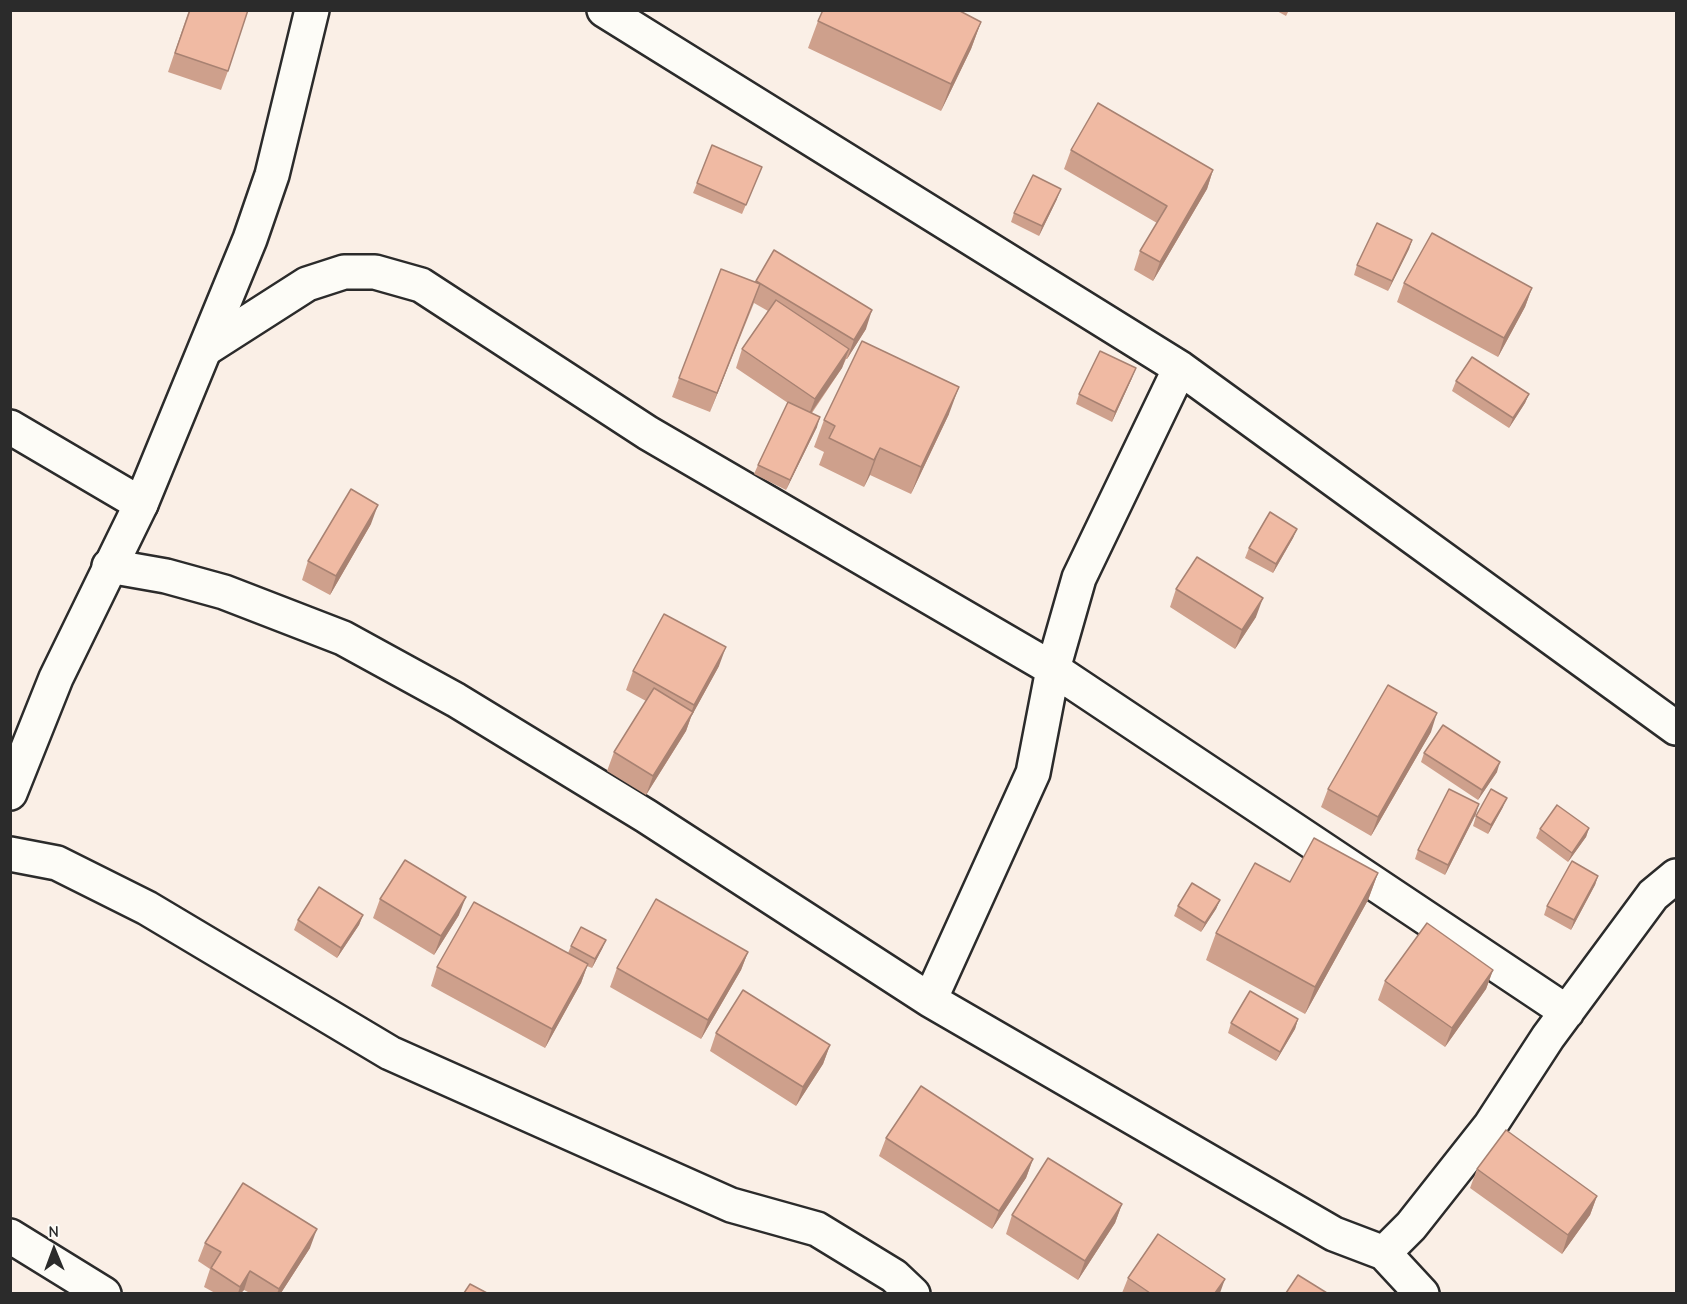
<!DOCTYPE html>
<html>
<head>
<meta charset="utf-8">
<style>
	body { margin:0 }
	#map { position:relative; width:1687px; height:1304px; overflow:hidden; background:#faefe6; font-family:"Comic Neue",sans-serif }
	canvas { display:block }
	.frame { position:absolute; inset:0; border:12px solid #2b2b2b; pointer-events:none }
	.north { position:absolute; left:24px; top:1220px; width:60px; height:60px; -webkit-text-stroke:4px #fdfcf7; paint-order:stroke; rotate:359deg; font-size:16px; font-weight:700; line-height:24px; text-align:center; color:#2b2b2b }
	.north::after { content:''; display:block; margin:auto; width:21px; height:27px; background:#2b2b2b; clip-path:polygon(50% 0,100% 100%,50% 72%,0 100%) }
</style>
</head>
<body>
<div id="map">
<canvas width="1687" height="1304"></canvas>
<div class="frame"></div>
<div class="north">N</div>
</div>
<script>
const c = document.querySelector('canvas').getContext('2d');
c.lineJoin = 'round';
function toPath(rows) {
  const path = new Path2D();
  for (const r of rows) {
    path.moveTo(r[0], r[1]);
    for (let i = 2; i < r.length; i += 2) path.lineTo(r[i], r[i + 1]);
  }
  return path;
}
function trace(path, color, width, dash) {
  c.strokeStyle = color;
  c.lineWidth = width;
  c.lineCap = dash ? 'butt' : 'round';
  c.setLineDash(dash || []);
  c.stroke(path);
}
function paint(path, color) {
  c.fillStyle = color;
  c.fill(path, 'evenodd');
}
const minor = toPath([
	[604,10,1180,368,1676,728],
	[207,348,307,284,344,272,375,272,421,285,648,433,1053,669,1567,1012],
	[10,427,141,504],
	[109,566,166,576,224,592,343,638,456,700,646,816,930,1000,1334,1234,1384,1253,1411,1226,1490,1126,1548,1037,1653,895,1676,876],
	[10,854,57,863,147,908,390,1053,731,1205,817,1229,894,1276,913,1294],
	[930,1000,1033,773,1053,669,1079,578,1180,368],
	[10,1236,104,1294],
	[1384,1253,1422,1294]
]);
const tertiary = toPath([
	[10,793,56,678,141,504,250,239,272,175,312,10]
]);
const wall = toPath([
	[189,10,228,71,221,90,168,72],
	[1275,10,1289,10,1286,16],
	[818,21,981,22,971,49,941,111,808,48],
	[1071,150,1213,170,1207,189,1153,281,1134,270,1140,251,1157,223,1064,169],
	[762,167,742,214,693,193,697,183],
	[1057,199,1039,236,1011,222,1014,213],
	[1412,240,1409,249,1388,291,1354,275,1357,265],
	[756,281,866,329,847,359,846,359,842,368,812,413,817,427,786,490,754,474,758,465,788,403,736,368,742,349,768,311,754,303,710,412,672,397,679,378],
	[1404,283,1532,288,1525,307,1498,357,1397,302],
	[1132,378,1112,422,1076,404,1079,394],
	[1456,381,1529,394,1525,403,1509,428,1452,391],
	[949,414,911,494,870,475,864,487,819,465,824,452,814,447,824,420],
	[371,524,330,595,302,580,308,561],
	[1297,529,1293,538,1273,573,1245,558,1249,548],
	[1176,589,1256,617,1235,649,1170,607],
	[719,666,691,717,686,731,646,795,607,771,614,752,646,701,626,690,633,671],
	[1431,732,1371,836,1321,807,1328,789],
	[1424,753,1497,772,1478,800,1421,762],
	[1503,807,1488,834,1473,826,1476,816],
	[1476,814,1445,875,1415,859,1418,850],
	[1589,828,1586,837,1568,862,1536,838,1540,829],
	[1378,873,1368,900,1305,1014,1206,960,1216,933,1290,882],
	[1598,876,1595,885,1571,930,1544,915,1547,906],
	[380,899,459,915,434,955,373,918],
	[1220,900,1216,909,1201,932,1174,916,1178,906],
	[363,915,359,925,337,958,294,930,298,920],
	[606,940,602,949,592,968,587,966,581,983,545,1048,431,986,437,967,568,953,571,946],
	[748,952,741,970,701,1039,610,987,617,968],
	[1493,970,1486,989,1445,1047,1378,1000,1385,981],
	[1298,1019,1295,1029,1276,1061,1228,1033,1231,1023],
	[716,1033,830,1045,823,1064,796,1106,710,1051],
	[886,1138,1033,1159,1026,1178,992,1229,879,1156],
	[1477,1169,1597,1196,1590,1215,1562,1254,1470,1188],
	[1122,1204,1115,1223,1078,1280,1006,1234,1012,1215],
	[205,1243,310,1248,281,1293,250,1293,244,1290,241,1293,215,1293,204,1287,210,1269,198,1261],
	[1128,1278,1220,1293,1122,1293]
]);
const shadedWall = toPath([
	[981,22,971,49,941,111,951,84],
	[1213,170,1207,189,1153,281,1160,262],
	[1061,189,1057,199,1039,236,1042,226],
	[1412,240,1409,249,1388,291,1392,281],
	[760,284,753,303,710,412,717,393],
	[1532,288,1525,307,1498,357,1504,338],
	[872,310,866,329,847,359,854,340],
	[849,349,842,368,808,417,815,399],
	[1136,368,1132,378,1112,422,1115,412],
	[959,387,949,414,911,494,921,467],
	[1529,394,1525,403,1509,428,1513,418],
	[820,417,817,427,786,490,790,480],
	[880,448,870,475,864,487,874,460],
	[378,505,371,524,330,595,336,576],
	[1297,529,1293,538,1273,573,1276,564],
	[1263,598,1256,617,1235,649,1242,630],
	[726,647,719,666,691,717,686,731,646,795,653,776,690,716,694,705],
	[1437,713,1431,732,1371,836,1378,817],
	[1500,762,1497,772,1478,800,1482,790],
	[1507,798,1503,807,1488,834,1491,825],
	[1479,804,1476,814,1445,875,1448,865],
	[1589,828,1586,837,1568,862,1572,853],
	[1378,873,1368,900,1305,1014,1315,987],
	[1598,876,1595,885,1571,930,1574,920],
	[466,897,459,915,434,955,441,936],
	[1220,900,1216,909,1201,932,1205,923],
	[363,915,359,925,337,958,341,948],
	[606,940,602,949,592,968,595,959],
	[748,952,741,970,701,1039,708,1020],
	[588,964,581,983,545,1048,552,1029],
	[1493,970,1486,989,1445,1047,1452,1028],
	[1298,1019,1295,1029,1276,1061,1280,1052],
	[830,1045,823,1064,796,1106,803,1087],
	[1033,1159,1026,1178,992,1229,999,1211],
	[1597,1196,1590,1215,1562,1254,1568,1235],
	[1122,1204,1115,1223,1078,1280,1085,1261],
	[317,1229,310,1248,281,1293,277,1293,279,1289],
	[250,1271,244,1290,241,1293,238,1293,240,1287],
	[1225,1279,1220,1293,1215,1293]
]);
const building = toPath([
	[190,10,248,10,228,71,175,53,190,10],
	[823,10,958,10,981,22,951,84,818,21,823,10],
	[1098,103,1213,170,1160,262,1140,251,1167,206,1071,150,1098,103],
	[712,145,762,167,746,205,697,183,712,145],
	[1033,175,1061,189,1042,226,1014,213,1033,175],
	[1377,223,1412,240,1392,281,1357,265,1377,223],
	[1432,233,1532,288,1504,338,1404,283,1432,233],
	[774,250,872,310,854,340,756,281,774,250],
	[721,269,760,284,717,393,679,378,721,269],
	[776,300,849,349,815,399,742,349,776,300],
	[862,341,959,387,921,467,880,448,874,460,829,438,835,426,824,420,862,341],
	[1100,351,1136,368,1115,412,1079,394,1100,351],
	[1472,357,1529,394,1513,418,1456,381,1472,357],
	[788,402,820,417,790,480,758,465,788,402],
	[351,489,378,505,336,576,308,561,351,489],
	[1270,512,1297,529,1276,564,1249,548,1270,512],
	[1197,557,1263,598,1242,630,1176,589,1197,557],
	[664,614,726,647,694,705,633,671,664,614],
	[1388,685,1437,713,1378,817,1328,789,1388,685],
	[654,688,693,712,653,776,614,752,654,688],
	[1443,725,1500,762,1482,790,1424,753,1443,725],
	[1449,789,1479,804,1448,865,1418,850,1449,789],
	[1491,789,1507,798,1491,825,1476,816,1491,789],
	[1557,805,1589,828,1572,853,1540,829,1557,805],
	[1314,838,1378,873,1315,987,1216,933,1255,863,1290,882,1314,838],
	[405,860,466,897,441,936,380,899,405,860],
	[1572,861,1598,876,1574,920,1547,906,1572,861],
	[1192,883,1220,900,1205,923,1178,906,1192,883],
	[319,887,363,915,341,948,298,920,319,887],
	[656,899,748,952,708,1020,617,968,656,899],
	[474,902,588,964,552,1029,437,967,474,902],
	[1427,923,1493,970,1452,1028,1385,981,1427,923],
	[581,927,606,940,595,959,571,946,581,927],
	[743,990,830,1045,803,1087,716,1033,743,990],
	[1250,991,1298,1019,1280,1052,1231,1023,1250,991],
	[921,1086,1033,1159,999,1211,886,1138,921,1086],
	[1506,1130,1597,1196,1568,1235,1477,1169,1506,1130],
	[1048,1158,1122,1204,1085,1261,1012,1215,1048,1158],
	[243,1183,317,1229,279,1289,250,1271,240,1287,211,1268,221,1252,205,1243,243,1183],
	[1158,1234,1225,1279,1215,1293,1150,1293,1128,1278,1158,1234],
	[1298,1275,1327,1293,1286,1293,1298,1275],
	[470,1284,487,1293,464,1293,470,1284]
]);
trace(minor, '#2b2b2b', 38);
trace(tertiary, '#2b2b2b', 38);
trace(minor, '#fdfcf7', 33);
trace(tertiary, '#fdfcf7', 33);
paint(wall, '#cea08c');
paint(shadedWall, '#a88272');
paint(building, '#f0baa3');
trace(building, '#a88272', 1.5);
</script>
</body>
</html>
